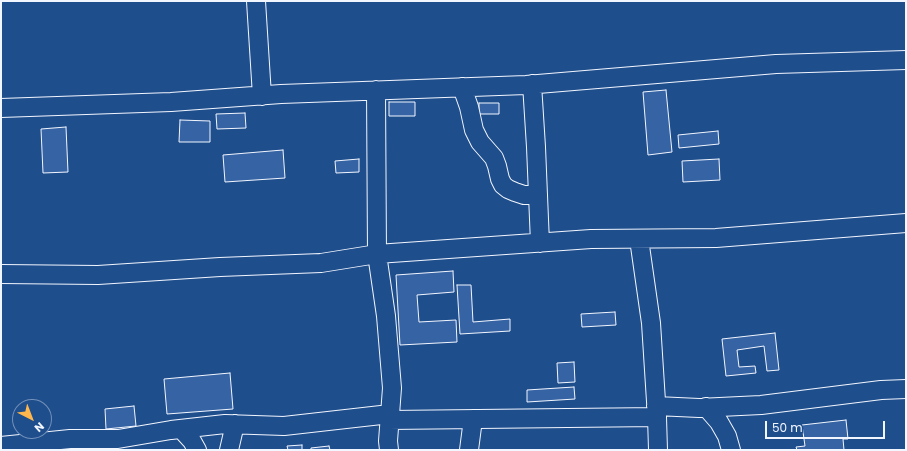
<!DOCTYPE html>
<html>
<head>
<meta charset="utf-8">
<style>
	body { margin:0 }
	#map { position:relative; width:907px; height:451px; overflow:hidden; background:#1f4e8c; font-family:Poppins,sans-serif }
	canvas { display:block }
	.frame { position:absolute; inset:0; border:2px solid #f2f6ff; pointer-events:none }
	.north { position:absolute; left:12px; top:399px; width:40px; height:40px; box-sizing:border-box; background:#1f4e8c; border:1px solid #7391ba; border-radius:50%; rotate:138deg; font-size:11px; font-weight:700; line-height:16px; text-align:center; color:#f2f6ff }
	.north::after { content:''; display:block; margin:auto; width:14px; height:18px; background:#ffb74d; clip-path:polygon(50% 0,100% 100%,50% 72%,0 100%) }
	.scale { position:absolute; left:765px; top:421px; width:120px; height:18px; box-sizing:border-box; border:2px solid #f2f6ff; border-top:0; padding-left:5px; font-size:12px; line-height:14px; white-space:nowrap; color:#f2f6ff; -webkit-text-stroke:3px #1f4e8c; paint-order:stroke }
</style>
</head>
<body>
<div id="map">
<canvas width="907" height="451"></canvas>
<div class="frame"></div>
<div class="north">N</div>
<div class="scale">50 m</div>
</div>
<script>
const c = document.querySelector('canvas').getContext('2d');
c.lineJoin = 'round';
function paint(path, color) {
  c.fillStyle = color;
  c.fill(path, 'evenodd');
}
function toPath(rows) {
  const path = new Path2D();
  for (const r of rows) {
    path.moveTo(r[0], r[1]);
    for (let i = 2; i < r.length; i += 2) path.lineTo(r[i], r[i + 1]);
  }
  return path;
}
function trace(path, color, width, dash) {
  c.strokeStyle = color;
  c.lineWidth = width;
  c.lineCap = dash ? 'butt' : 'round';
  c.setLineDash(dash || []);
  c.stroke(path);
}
const building = toPath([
	[666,90,672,152,648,155,643,92,666,90],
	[389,102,415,102,415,116,389,116,389,102],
	[479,103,499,103,499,114,479,114,479,103],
	[245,113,246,128,217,129,216,114,245,113],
	[180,120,210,121,210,142,179,142,180,120],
	[66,127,68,172,43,173,41,129,66,127],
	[718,131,719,144,679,148,678,135,718,131],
	[283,150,285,178,225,182,223,155,283,150],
	[359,159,359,172,336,173,335,161,359,159],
	[719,159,720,180,683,182,682,161,719,159],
	[453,271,454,292,417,295,419,322,456,320,457,342,400,345,396,275,453,271],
	[457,285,471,285,473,322,510,319,510,331,460,334,457,285],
	[615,312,616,325,582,327,581,314,615,312],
	[775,333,779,370,767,371,764,346,737,350,739,367,755,366,756,373,726,376,722,339,775,333],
	[574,362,575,382,558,383,557,363,574,362],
	[230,373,233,409,167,414,164,379,230,373],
	[574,387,575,399,527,402,527,390,574,387],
	[134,406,136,426,106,429,105,409,134,406],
	[846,420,848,439,843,439,844,450,797,450,796,447,805,446,802,425,846,420],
	[302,445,302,450,288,450,287,446,302,445],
	[329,446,330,450,311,450,311,448,329,446]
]);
const minor = toPath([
	[256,1,262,96],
	[532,84,536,147,540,243],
	[462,87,469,107,474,130,480,142,494,158,497,166,500,179,503,185,508,189,515,192,524,195,538,195],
	[376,90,377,254,386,316,392,388,388,441,389,450],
	[1,108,171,102,281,94,526,85,776,64,906,60],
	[639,239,651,323,657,417,658,450],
	[1,274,98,275,220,267,321,263,377,254,591,239,716,238,906,223],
	[656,406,699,408,761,405,881,390,906,389],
	[706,407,719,422,727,436,731,450],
	[389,420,657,417],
	[181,429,192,441,197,450],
	[1,446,70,439,118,439,171,430,225,424,284,426,390,414],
	[229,450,235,424],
	[469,450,473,419]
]);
paint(building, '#3563a3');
trace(building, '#f2f6ff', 1);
trace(minor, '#f2f6ff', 20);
trace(minor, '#1f4e8c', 18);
</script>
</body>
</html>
